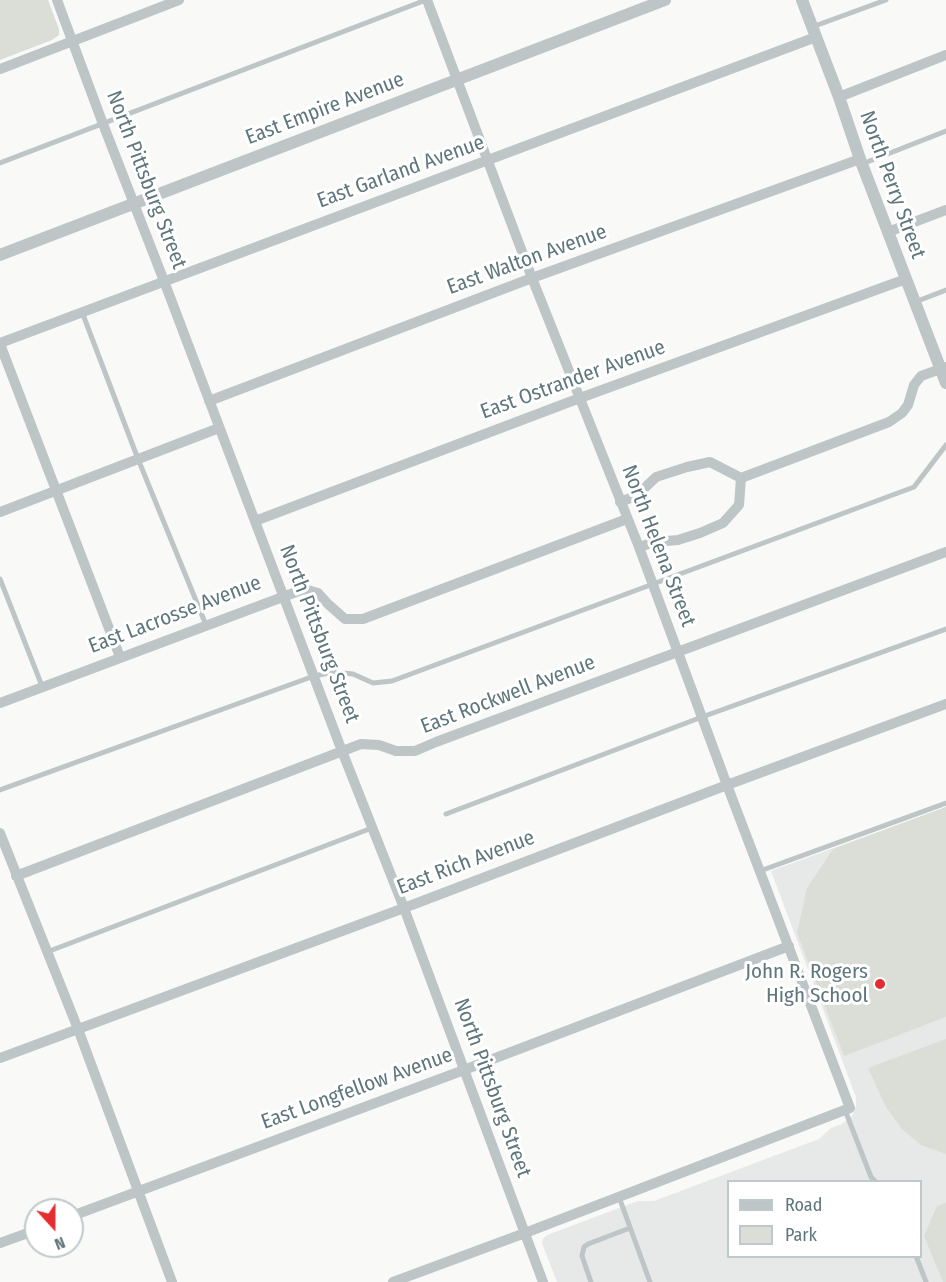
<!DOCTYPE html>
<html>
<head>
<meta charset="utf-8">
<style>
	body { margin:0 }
	#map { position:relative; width:946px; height:1282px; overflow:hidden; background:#f9f9f7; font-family:"Fira Sans Condensed",sans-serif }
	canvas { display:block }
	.legend { position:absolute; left:727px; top:1180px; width:195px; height:78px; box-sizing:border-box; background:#fff; border:2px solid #bfc9cb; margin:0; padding:8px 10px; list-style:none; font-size:18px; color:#5f777c }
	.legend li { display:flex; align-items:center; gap:12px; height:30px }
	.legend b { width:30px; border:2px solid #bfc9cb }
	.north { position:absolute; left:24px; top:1198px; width:60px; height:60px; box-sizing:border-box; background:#fff; border:2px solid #bfc9cb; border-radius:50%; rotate:159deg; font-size:16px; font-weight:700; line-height:24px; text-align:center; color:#5f777c }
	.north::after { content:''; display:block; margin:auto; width:21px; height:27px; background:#e32d31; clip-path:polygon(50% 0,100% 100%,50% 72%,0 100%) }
</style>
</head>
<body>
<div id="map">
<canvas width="946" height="1282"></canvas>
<ul class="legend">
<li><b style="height:8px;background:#bdc5c7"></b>Road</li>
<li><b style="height:16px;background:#dbded6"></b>Park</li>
</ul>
<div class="north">N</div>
</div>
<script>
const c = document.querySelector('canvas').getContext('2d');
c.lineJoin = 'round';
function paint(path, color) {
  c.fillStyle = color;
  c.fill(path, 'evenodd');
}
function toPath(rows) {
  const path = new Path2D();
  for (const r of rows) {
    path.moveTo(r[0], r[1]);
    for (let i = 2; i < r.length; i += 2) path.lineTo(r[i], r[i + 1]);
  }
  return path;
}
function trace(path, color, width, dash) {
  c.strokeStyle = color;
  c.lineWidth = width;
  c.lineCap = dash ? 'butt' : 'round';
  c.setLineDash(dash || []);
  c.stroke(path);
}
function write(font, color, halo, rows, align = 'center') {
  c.font = font + ' "Fira Sans Condensed",sans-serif';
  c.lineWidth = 6;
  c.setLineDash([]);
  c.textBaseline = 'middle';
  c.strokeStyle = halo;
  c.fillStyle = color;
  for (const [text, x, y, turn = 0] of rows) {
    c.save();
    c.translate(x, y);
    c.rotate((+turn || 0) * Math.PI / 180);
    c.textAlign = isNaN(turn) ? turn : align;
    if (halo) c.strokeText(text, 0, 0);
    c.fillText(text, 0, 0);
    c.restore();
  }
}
const built = toPath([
	[946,807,946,1282,557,1282,542,1243,543,1239,547,1235,638,1201,654,1201,819,1139,831,1128,842,1124,852,1116,856,1106,856,1097,771,871],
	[728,1182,920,1182,920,1256,728,1256]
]);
const green = toPath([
	[0,0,48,0,59,29,59,35,52,40,0,60],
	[946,807,946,1017,844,1056,797,933,807,888,833,849],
	[946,1039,946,1154,921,1145,902,1129,886,1107,868,1068],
	[946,1203,946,1282,943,1282,924,1236,937,1206]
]);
const service = toPath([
	[812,27,886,0],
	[0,163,426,0],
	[862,164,946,131],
	[915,302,946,290],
	[82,312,138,459,206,625],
	[0,579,42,686],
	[0,790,314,676,334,672,353,674,373,683,392,681,914,487,946,445],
	[446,814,702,717,946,629],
	[760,871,946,803],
	[47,952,372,828],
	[845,1110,871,1177,876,1182],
	[619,1197,650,1282],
	[916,1256,926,1282],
	[591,1282,582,1256,584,1247,588,1244,630,1228]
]);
const minor = toPath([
	[57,0,103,124,164,281,342,751,404,908,543,1282],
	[0,69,179,0],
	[839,97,946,55],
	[888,232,946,210],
	[0,343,816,37],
	[0,344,120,657],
	[209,401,532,278,860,159],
	[620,502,636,496,656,477,687,467,710,462,741,478,889,422,902,413,908,405,914,385,921,376,946,367],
	[0,512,219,428],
	[255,521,580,398,906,279],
	[639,547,655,542,678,540,700,533,723,523,739,505,741,478],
	[0,703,304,589,318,593,328,604,345,619,363,619,627,519],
	[0,833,78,1029,172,1282],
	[16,876,361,744,379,745,396,751,415,751,436,742,946,552],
	[0,1058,404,908,727,785,946,704],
	[72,1216,464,1070,789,946],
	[0,1243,36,1230],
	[393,1282,525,1233,850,1108,727,785,639,547,532,278,427,0]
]);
const tertiary = toPath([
	[802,0,839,97,860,159,946,383],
	[0,255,665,0]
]);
const markers = [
	[880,984,6,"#e32d31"]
];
const streetNames = [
	["East Empire Avenue",325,109,-21],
	["East Garland Avenue",401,172,-20],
	["North Pittsburg Street",146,180,69],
	["North Perry Street",892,185,70],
	["East Walton Avenue",527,260,-20],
	["East Ostrander Avenue",573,380,-20],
	["North Helena Street",658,546,69],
	["East Lacrosse Avenue",175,615,-21],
	["North Pittsburg Street",319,634,69],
	["East Rockwell Avenue",508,695,-21],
	["East Rich Avenue",466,863,-21],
	["North Pittsburg Street",492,1088,70],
	["East Longfellow Avenue",357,1089,-20]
];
const poiNames = [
	["John R. Rogers",868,972],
	["High School",868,996]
];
paint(built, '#e7e9e8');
paint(green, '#dbded6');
trace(service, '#bdc5c7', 5);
trace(minor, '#bdc5c7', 10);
trace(tertiary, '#bdc5c7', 12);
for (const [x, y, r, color] of markers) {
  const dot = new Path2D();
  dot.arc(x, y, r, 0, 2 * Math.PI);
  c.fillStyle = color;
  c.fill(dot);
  trace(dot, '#fff', 2);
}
write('21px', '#5f777c', '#fff', streetNames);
write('21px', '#5f777c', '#fff', poiNames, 'right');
</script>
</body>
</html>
